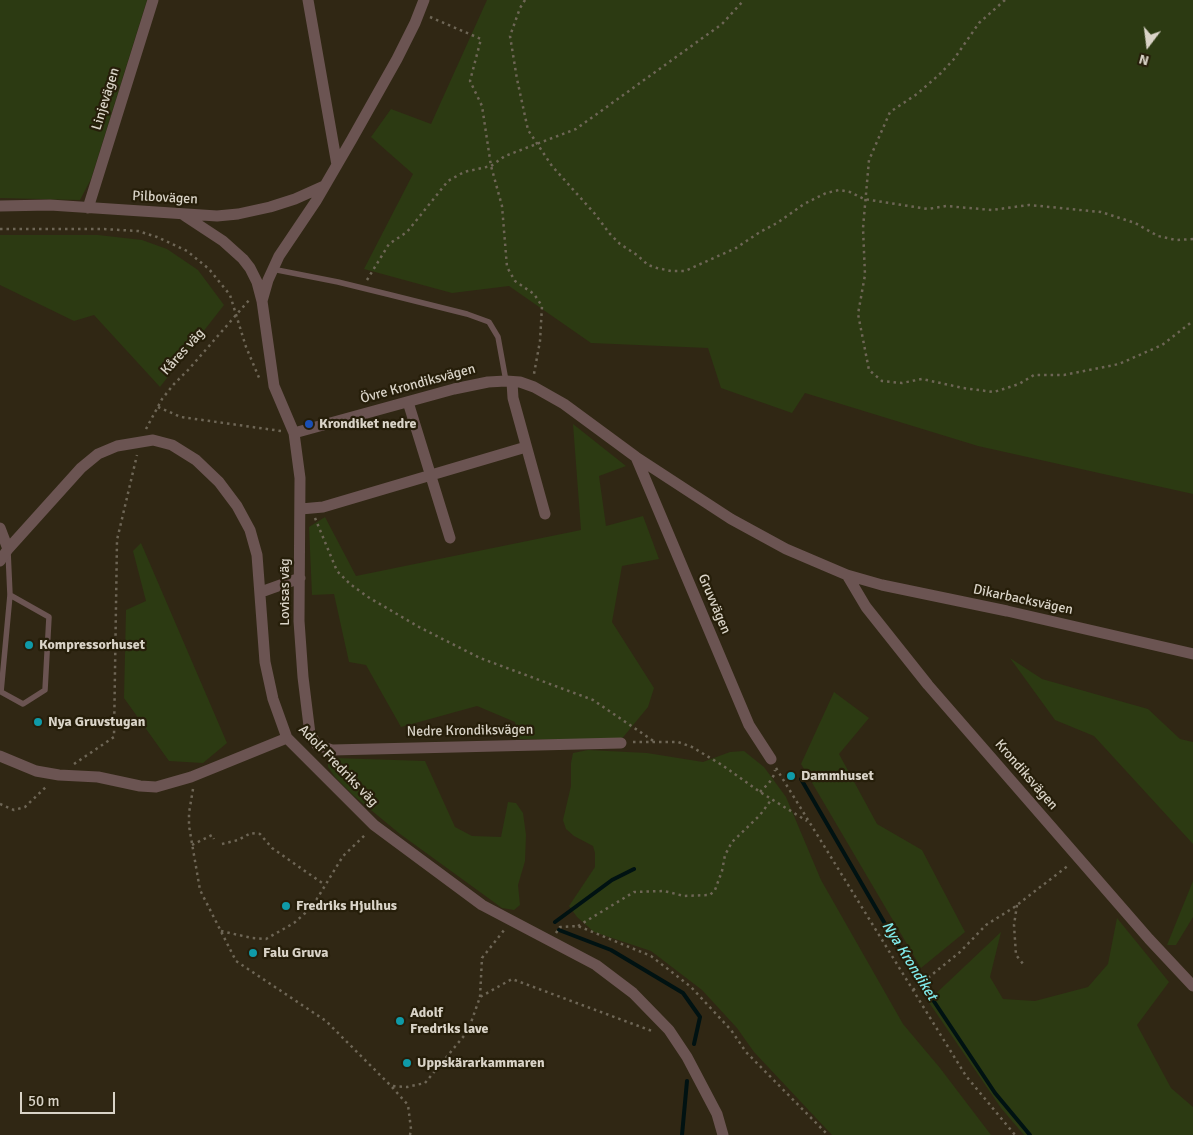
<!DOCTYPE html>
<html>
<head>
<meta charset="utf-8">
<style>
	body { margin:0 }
	#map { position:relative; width:1193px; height:1135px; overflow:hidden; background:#302714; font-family:Signika,sans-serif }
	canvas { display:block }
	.north { position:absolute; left:1123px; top:20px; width:50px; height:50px; -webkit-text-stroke:4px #261e0a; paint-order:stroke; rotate:195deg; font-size:14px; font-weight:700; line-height:20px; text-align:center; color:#d9d3c7 }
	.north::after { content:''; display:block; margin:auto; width:18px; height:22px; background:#d9d3c7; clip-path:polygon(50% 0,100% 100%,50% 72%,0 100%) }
	.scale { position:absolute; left:20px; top:1092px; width:95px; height:22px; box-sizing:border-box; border:2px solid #d9d3c7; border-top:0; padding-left:6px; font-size:15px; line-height:18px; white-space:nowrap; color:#d9d3c7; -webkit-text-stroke:4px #261e0a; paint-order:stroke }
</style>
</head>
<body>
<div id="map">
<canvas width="1193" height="1135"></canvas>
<div class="north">N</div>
<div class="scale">50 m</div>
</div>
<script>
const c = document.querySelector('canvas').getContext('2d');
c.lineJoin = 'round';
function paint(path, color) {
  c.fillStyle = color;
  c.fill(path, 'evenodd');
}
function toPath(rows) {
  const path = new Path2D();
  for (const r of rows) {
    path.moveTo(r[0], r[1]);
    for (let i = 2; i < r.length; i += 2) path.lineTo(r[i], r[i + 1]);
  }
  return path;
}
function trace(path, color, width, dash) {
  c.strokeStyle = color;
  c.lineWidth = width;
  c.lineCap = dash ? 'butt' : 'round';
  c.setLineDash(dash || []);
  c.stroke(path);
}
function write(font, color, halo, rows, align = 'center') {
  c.font = font + ' Signika,sans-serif';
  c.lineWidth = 4.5;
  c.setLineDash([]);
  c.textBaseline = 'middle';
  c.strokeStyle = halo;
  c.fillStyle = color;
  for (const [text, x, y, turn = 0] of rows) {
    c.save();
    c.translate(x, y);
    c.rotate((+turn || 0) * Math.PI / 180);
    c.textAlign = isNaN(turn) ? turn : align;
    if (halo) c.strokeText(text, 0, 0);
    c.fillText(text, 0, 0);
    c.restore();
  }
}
const green = toPath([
	[0,0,147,0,91,179,80,200,0,198],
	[487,0,1193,0,1193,494,978,446,805,393,792,413,721,388,708,348,591,343,509,286,452,293,364,269,413,174,371,137,391,109,431,124],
	[0,235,98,235,142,240,167,249,198,270,224,305,160,387,94,315,74,321,0,285],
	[573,424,626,466,599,476,606,526,643,516,659,559,622,566,612,622,654,688,648,707,620,741,520,739,515,722,477,706,401,727,366,665,349,662,334,594,312,595,309,527,325,517,356,576,581,530],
	[141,543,227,743,203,763,169,761,124,698,126,610,146,601,133,551],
	[1010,658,1042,679,1148,709,1180,739,1193,742,1193,844,1094,736,1055,720],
	[834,692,869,718,839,754,877,824,922,850,965,932,921,968,801,764],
	[588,750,647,753,703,762,730,752,744,751,764,767,786,797,821,880,903,1024,940,1068,991,1135,832,1135,754,1052,737,1028,702,990,651,951,594,932,577,917,569,906,595,867,595,853,593,846,574,836,566,829,563,820,571,786,571,763,573,753],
	[334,758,425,761,455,827,472,836,501,837,508,802,516,803,523,813,526,835,525,861,518,885,520,905,514,910,502,908,400,834,354,796,335,777,328,767,328,760],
	[1193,881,1193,917,1176,945,1167,945],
	[1117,918,1169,982,1137,1025,1171,1088,1193,1107,1193,1135,1024,1135,1001,1108,928,1001,1001,932,990,977,1003,999,1035,1001,1088,987,1108,964]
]);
const stream = toPath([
	[801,779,888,929,913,970,995,1093,1030,1135],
	[555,922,612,880,634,869],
	[559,930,611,950,683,993,700,1017,694,1044],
	[682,1135,687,1081]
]);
const path = toPath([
	[525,0,520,8,510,36,517,79,528,130,552,166,595,214,610,234,620,244,637,255,648,265,657,268,671,271,685,271,736,248,760,232,777,223,804,204,826,193,839,190,850,192,864,199,928,209,946,206,992,210,1029,205,1101,212,1135,223,1158,236,1176,240,1193,239],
	[1005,0,979,23,954,59,941,73,917,94,890,112,869,160,863,228,865,275,858,314,869,370,882,381,902,383,922,379,963,388,994,392,1019,384,1034,375,1064,375,1119,364,1162,345,1193,321],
	[430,17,481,39,470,81,482,106,491,166,502,206,507,267,515,281,534,294,542,306,540,341,534,374],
	[0,229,102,229,138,231,157,237,187,251,209,269,230,295,246,347,260,380],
	[367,280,389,244,407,232,448,181,464,172,491,166,505,156,576,129,722,24,744,0],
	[158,407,181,417,281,431],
	[146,429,162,399,174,384,189,369,250,299],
	[315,518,337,571,350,584,368,597,419,627,480,658,593,700,655,742],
	[633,742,678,742,692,747,722,765,760,792,807,821],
	[74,764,114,737,117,540,137,455],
	[776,768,966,1076,1015,1135],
	[193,789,189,813,189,826,200,890,236,961,326,1021,391,1086,408,1105,411,1129,410,1135],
	[760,792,769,783,774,775,775,770],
	[0,804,14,810,25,807,48,785],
	[222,844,238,840,251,833,260,834,272,848,325,885],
	[192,845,212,835,214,839],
	[1017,905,1014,925,1016,955,1024,965],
	[578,926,634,892,664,891,684,896,710,895,715,890,722,871,725,855,732,842,760,815,771,800],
	[221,931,252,938,266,939,294,923,312,907,343,856,366,834],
	[556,933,560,927,578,926,651,956,691,987,731,1030,746,1052,828,1135],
	[913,990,960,952,986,925,1013,908,1069,865],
	[480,997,482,958,505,929],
	[393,1086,407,1087,425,1083,468,1031,480,997,512,979,652,1031]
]);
const service = toPath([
	[272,269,338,282,391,295,467,314,489,322,498,337,506,381],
	[8,551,10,595,1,692,23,704,45,690,49,617,10,595]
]);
const minor = toPath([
	[308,0,337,165],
	[0,206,50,205,217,216,238,214,270,207,295,199,324,186],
	[88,208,153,0],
	[182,214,223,241,243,259,250,268,257,282,262,301,274,386,294,433,454,389,488,382,506,381,520,382,534,387,564,404,636,457,731,519,786,549,847,575,882,585,1007,611,1193,654],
	[262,301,268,280,279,256,316,201,352,139,397,59,415,23,424,0],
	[512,382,513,398,545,514],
	[408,402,450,538],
	[294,433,300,478,299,621,303,677,310,734,317,745,332,750,621,743],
	[636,457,749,725,771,759],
	[301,509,323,507,526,447],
	[0,528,8,549],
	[0,561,8,549,81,468,98,454,117,446,153,440,172,445,196,460,219,482,237,506,250,530,257,555,265,662,273,699,287,738,374,825,482,905,596,965,633,993,669,1030,687,1057,717,1114,723,1135],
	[847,575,866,607,928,685,1149,939,1193,986],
	[261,592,300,578],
	[0,756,36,771,59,775,98,777,140,786,156,787,191,777,287,738]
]);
const markers = [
	[309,424,5,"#1a4fb4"],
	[29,645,5,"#0f9aa8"],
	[38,722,5,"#0f9aa8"],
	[791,776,5,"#0f9aa8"],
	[286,906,5,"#0f9aa8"],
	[253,953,5,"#0f9aa8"],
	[400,1021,5,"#0f9aa8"],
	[407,1063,5,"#0f9aa8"]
];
const streetNames = [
	["Linjevägen",106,99,-73],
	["Pilbovägen",165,198,3],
	["Kåres väg",183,352,-48],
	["Övre Krondiksvägen",418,384,-15],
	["Lovisas väg",285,592,-90],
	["Dikarbacksvägen",1023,600,12],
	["Gruvvägen",714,604,67],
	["Nedre Krondiksvägen",470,731,-1],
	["Adolf Fredriks väg",338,766,46],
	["Krondiksvägen",1026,775,49]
];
const poiNames = [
	["Krondiket nedre",319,424],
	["Kompressorhuset",39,645],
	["Nya Gruvstugan",48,722],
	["Dammhuset",801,776],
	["Fredriks Hjulhus",296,906],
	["Falu Gruva",263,953],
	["Adolf",410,1013],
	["Fredriks lave",410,1029],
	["Uppskärarkammaren",417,1063]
];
const waterNames = [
	["Nya Krondiket",909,961,58]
];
paint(green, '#2c3a12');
trace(stream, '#001212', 4);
trace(path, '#6e6656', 2.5, [2.5, 4]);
trace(service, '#6b5452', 5.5);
trace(minor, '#6b5452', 11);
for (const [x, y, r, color] of markers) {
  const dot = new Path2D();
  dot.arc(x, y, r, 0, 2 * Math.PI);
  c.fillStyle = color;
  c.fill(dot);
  trace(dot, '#261e0a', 2);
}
write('14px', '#d9d3c7', '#261e0a', streetNames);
write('bold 14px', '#d9d3c7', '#261e0a', poiNames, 'left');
write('italic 15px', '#80ebec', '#261e0a', waterNames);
</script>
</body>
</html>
